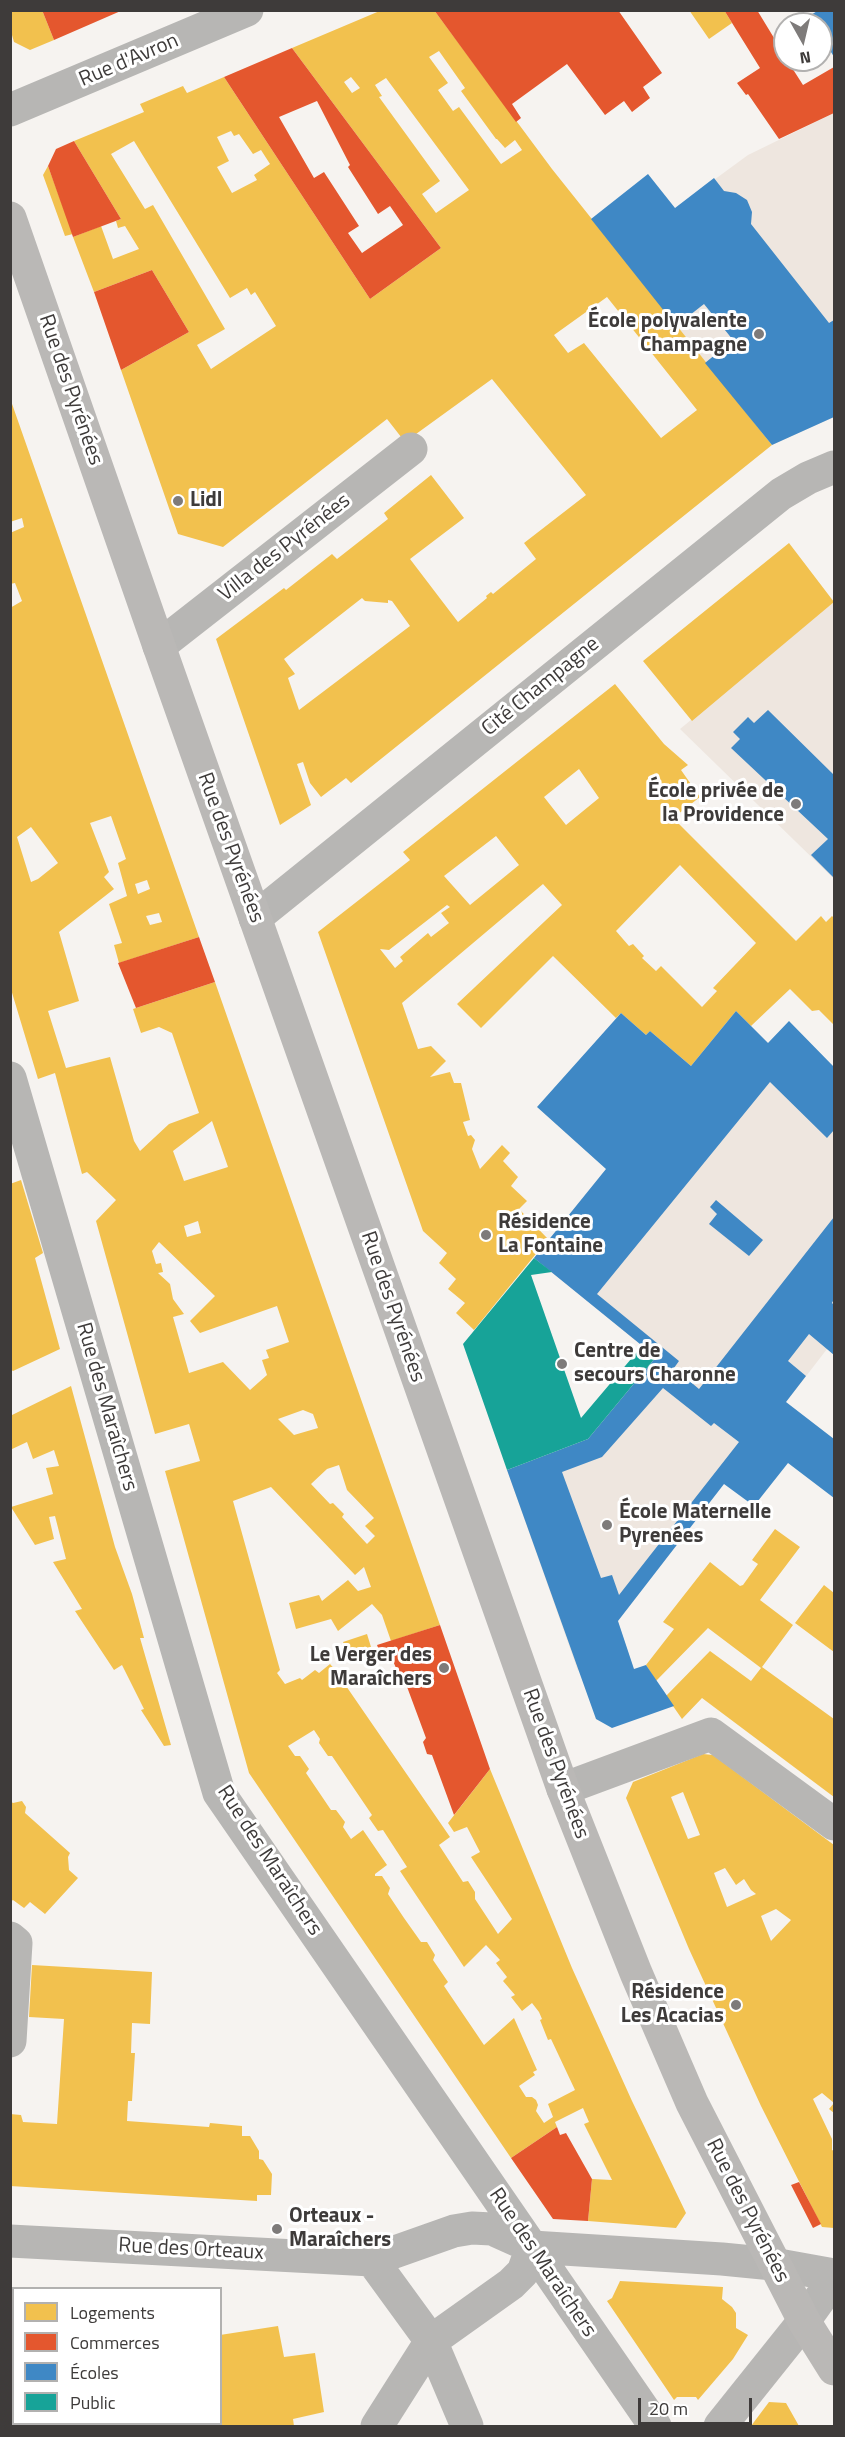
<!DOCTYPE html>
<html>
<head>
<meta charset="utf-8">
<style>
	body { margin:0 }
	#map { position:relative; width:845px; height:2437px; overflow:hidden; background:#f6f3f0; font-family:"Titillium Web",sans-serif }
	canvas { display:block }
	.frame { position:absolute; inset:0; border:12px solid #3e3b3a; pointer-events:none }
	.legend { position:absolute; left:12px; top:2287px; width:210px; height:138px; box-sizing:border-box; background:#fff; border:2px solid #b2b1b0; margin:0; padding:8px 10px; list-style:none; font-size:18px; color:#3e3b3a }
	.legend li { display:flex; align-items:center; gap:12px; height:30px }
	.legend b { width:30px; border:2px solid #b2b1b0 }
	.north { position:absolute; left:773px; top:12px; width:60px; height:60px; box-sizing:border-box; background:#fff; border:2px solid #b2b1b0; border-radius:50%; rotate:172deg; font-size:16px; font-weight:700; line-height:24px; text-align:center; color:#3e3b3a }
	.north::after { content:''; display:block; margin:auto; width:21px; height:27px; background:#7e7b7a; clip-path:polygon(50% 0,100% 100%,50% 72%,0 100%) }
	.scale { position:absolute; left:638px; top:2398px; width:114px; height:27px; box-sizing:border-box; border:3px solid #3e3b3a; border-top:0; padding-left:8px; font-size:18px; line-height:21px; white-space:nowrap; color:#3e3b3a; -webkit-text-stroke:4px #fff; paint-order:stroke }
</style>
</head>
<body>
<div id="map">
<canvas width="845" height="2437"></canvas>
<div class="frame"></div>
<ul class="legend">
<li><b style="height:16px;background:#f2c14e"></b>Logements</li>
<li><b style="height:16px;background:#e4572e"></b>Commerces</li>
<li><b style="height:16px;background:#3f88c5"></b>Écoles</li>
<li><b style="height:16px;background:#17a398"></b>Public</li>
</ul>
<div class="north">N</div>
<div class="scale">20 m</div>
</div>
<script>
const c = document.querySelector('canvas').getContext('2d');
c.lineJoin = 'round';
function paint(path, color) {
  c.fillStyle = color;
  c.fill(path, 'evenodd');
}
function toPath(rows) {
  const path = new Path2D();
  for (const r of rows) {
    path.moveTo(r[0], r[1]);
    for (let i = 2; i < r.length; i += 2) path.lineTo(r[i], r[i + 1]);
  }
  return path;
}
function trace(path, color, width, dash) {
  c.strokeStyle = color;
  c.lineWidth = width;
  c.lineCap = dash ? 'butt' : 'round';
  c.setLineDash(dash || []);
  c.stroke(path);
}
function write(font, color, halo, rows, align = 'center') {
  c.font = font + ' "Titillium Web",sans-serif';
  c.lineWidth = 6;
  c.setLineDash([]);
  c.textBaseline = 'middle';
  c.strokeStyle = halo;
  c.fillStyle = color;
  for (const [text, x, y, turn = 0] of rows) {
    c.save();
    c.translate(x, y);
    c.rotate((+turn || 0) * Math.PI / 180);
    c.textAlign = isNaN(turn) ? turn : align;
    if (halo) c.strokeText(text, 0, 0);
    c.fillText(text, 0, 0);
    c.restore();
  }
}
const built = toPath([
	[834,113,834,417,772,445,617,251,748,155],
	[834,602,834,879,680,729],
	[736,1011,834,1109,834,1299,832,1302,834,1305,834,1340,578,1671,507,1470,588,1439,656,1357,534,1258]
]);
const homes = toPath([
	[10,10,42,10,54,40,30,50,14,42,10,28],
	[382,10,434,10,552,169,772,445,351,783,346,778,321,797,310,783,303,762,297,764,311,805,280,825,216,639,284,588,286,590,332,554,337,559,388,519,384,513,431,475,464,518,410,559,458,622,487,598,486,596,491,592,493,594,536,559,524,543,586,495,492,379,405,442,387,419,223,547,178,534,121,370,189,332,152,270,94,292,73,237,101,226,113,259,139,249,125,226,118,228,116,221,121,219,74,141,144,112,140,104,183,86,187,93,224,77,370,299,441,248,292,48],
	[439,51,465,88,461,91,496,139,497,139,505,148,515,140,522,150,501,164,459,107,453,111,438,90,448,83,429,57],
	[351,77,360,88,352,93,344,82],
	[386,78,469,190,436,213,422,194,440,181,379,97,382,96,375,85],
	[231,131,234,136,239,134,253,154,261,150,270,164,254,175,257,180,232,193,217,167,229,161,217,137],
	[134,141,230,298,247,288,251,295,255,292,276,326,211,369,197,345,225,329,153,205,145,209,111,154],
	[607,297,697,410,661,438,584,343,568,353,554,335],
	[362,598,365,601,388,603,388,600,392,601,410,626,299,710,288,678,295,674,284,659],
	[689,10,724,10,732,23,709,39],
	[48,166,73,234,65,236,43,175],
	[11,401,199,937,119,963,114,945,122,943,109,904,127,896,118,863,126,859,111,816,90,823,109,872,104,877,114,889,59,932,79,1001,48,1011,66,1068,110,1057,134,1141,140,1151,169,1124,199,1113,172,1033,159,1027,141,1033,133,1009,215,982,440,1625,391,1641,382,1615,372,1604,338,1631,331,1619,296,1629,289,1603,319,1595,322,1601,348,1580,358,1591,371,1587,364,1567,355,1575,271,1487,233,1501,280,1670,277,1673,285,1684,300,1678,302,1680,315,1670,319,1673,330,1664,346,1682,344,1683,450,1837,439,1845,463,1882,468,1881,475,1892,475,1899,498,1934,512,1919,471,1857,480,1852,467,1827,454,1832,448,1823,490,1769,572,1968,632,2101,686,2213,676,2228,588,2221,592,2179,612,2180,584,2124,589,2122,583,2108,555,2122,557,2127,511,2158,249,1773,165,1471,200,1461,189,1424,155,1434,96,1221,116,1200,87,1172,82,1174,55,1073,38,1079,10,986,10,608,22,601,15,583,10,584,10,533,24,527,22,518,10,522],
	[31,827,58,863,38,879,31,882,17,837],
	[147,880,150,889,138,894,135,884],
	[159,913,162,922,150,925,146,916],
	[212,1121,228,1167,184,1181,173,1151],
	[198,1221,201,1233,187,1237,184,1226],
	[159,1242,215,1296,190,1321,200,1333,277,1306,289,1342,266,1350,269,1358,262,1360,267,1375,250,1390,223,1362,189,1373,173,1317,184,1314,173,1299,170,1284,158,1273,163,1272,161,1263,156,1264,152,1251],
	[303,1410,313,1414,318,1428,294,1435,278,1419],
	[339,1465,347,1490,374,1518,365,1526,375,1536,367,1544,342,1517,344,1514,333,1503,330,1504,311,1484,327,1469],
	[314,1730,320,1739,319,1743,328,1756,332,1756,372,1815,369,1818,378,1831,383,1830,407,1867,400,1871,464,1967,486,1945,500,1960,496,1963,507,1977,503,1981,515,1995,511,1997,522,2011,532,2003,539,2012,542,2019,540,2020,548,2040,551,2039,575,2090,548,2104,553,2117,544,2123,536,2111,538,2105,536,2100,532,2097,526,2097,519,2086,535,2075,533,2072,537,2070,514,2018,484,2045,444,1986,448,1982,433,1960,435,1955,427,1942,421,1942,404,1918,388,1894,390,1888,382,1876,375,1876,375,1874,387,1865,363,1830,351,1839,343,1827,345,1822,336,1810,331,1810,306,1773,309,1769,300,1756,295,1756,288,1746],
	[789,543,834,602,692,721,643,661],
	[615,684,664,744,688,765,681,770,700,797,673,818,796,941,821,916,826,922,832,916,834,918,834,1025,819,1010,812,1011,790,989,751,1026,736,1011,691,1066,650,1031,646,1035,621,1013,616,1018,553,956,481,1028,457,1004,562,905,543,884,402,1003,418,1049,431,1046,446,1061,430,1077,450,1072,454,1083,461,1083,470,1120,463,1122,468,1136,471,1135,475,1140,472,1149,480,1169,502,1145,510,1153,503,1161,518,1177,511,1186,527,1201,519,1209,548,1239,474,1330,456,1313,465,1303,448,1289,456,1279,439,1263,447,1253,423,1231,318,932,410,860,403,852],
	[579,769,599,798,566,825,544,797],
	[496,836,519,865,470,905,444,876],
	[680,865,756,943,713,988,717,991,702,1007,661,966,656,971,642,958,644,956,633,944,629,946,616,931],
	[447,905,450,907,441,913,449,923,431,937,428,933,400,957,403,961,395,968,380,949,389,950],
	[21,1180,43,1253,35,1258,60,1349,13,1371,10,1369,10,1184],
	[71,1386,115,1547,132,1594,144,1638,140,1638,171,1745,164,1746,141,1710,144,1709,122,1665,114,1670,75,1611,82,1609,53,1562,66,1559,55,1516,49,1517,54,1539,35,1545,11,1507,53,1494,46,1468,59,1466,54,1450,33,1459,27,1442,10,1450,10,1416],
	[775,1529,800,1547,760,1600,793,1625,762,1667,834,1719,834,1797,702,1698,682,1719,666,1696,710,1651,751,1681,761,1668,708,1628,656,1681,646,1665,674,1629,663,1622,710,1562,740,1586,743,1585,758,1564,752,1560],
	[824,1585,834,1593,834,1652,795,1623],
	[367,1634,371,1647,349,1655,343,1642],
	[703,1754,713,1755,834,1845,834,2113,829,2109,834,2103,822,2093,813,2099,832,2139,832,2150,834,2151,834,2228,822,2227,761,2106,689,1949,626,1798,633,1782],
	[683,1792,700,1835,688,1839,671,1797],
	[725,1868,736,1885,744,1879,751,1890,756,1894,727,1907,714,1873],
	[776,1909,791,1920,771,1941,761,1916],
	[10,1801,13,1803,22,1801,26,1807,25,1813,70,1853,68,1857,69,1870,78,1878,45,1914,30,1902,24,1908,13,1900,10,1902],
	[32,1965,152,1972,150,2024,132,2023,131,2053,135,2053,132,2101,128,2101,127,2121,209,2127,210,2123,242,2126,242,2136,250,2136,259,2151,259,2159,263,2160,272,2174,271,2195,257,2195,257,2201,10,2186,10,2114,21,2115,23,2122,57,2124,64,2019,29,2017],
	[620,2281,723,2287,722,2299,732,2307,736,2313,736,2328,748,2335,733,2359,698,2400,696,2397,677,2397,674,2400,607,2301,612,2298],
	[278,2326,284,2357,315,2353,324,2412,293,2419,294,2426,201,2426,200,2424,220,2424,220,2335],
	[14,2327,14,2370,10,2371,10,2328],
	[769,2402,786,2403,799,2426,751,2426]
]);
const shops = toPath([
	[42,10,123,10,54,40],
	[434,10,618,10,662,73,643,87,650,98,632,112,624,101,605,115,567,64,512,104,521,118,516,122],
	[724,10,757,10,785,56,785,60,787,60,803,85,834,67,834,113,779,139,748,94,746,95,737,83,760,68],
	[292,48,441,248,370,299,224,77],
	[317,101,350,165,348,167,378,214,390,206,403,225,362,253,348,233,359,226,324,172,314,178,279,117],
	[74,141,121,219,73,237,48,166,56,149],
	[152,270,189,332,121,370,94,292],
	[199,937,215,982,136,1008,118,963],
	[440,1625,490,1769,454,1815,432,1755,427,1754,423,1742,426,1738,403,1676,399,1675,393,1661,383,1661,377,1645],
	[557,2127,560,2135,566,2133,592,2179,588,2221,553,2219,511,2158],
	[799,2182,821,2224,813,2228,791,2185]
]);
const schools = toPath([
	[819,10,834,10,834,57,821,35,821,24,814,24,809,16],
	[648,174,675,208,714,178,724,191,736,193,747,200,752,212,751,224,829,323,834,320,834,417,772,445,705,363,733,340,704,304,676,326,591,219],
	[768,710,834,775,834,878,811,855,828,839,731,748,740,739,733,732,748,717,754,723],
	[736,1011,768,1043,789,1021,834,1067,834,1130,827,1138,770,1082,597,1294,679,1361,674,1368,699,1389,834,1217,834,1299,832,1303,834,1305,834,1355,809,1334,788,1361,806,1376,786,1402,834,1439,834,1498,788,1463,754,1506,724,1484,618,1621,634,1669,646,1665,674,1706,612,1728,596,1719,507,1470,588,1439,656,1357,534,1258,606,1169,537,1107,621,1013,646,1035,650,1031,691,1066],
	[663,1388,711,1426,714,1423,739,1442,619,1595,612,1575,601,1578,562,1472,602,1457],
	[716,1200,763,1240,749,1256,709,1224,717,1214,710,1207]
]);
const public = toPath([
	[534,1258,552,1272,531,1275,581,1418,642,1346,656,1357,588,1439,507,1470,463,1344]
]);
const minor = toPath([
	[10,110,247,10],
	[159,646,411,449],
	[255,918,781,494,808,478,834,467],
	[10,1078,219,1793,655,2426],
	[563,1789,711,1734,834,1824],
	[10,1938,16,1943,10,2041],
	[10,2241,372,2260,454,2231,472,2228,492,2229,532,2247,722,2259,773,2264,834,2275],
	[372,2260,431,2341,467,2426],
	[377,2426,431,2341,511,2284,523,2272,532,2247],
	[720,2426,804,2321,834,2279]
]);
const major = toPath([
	[10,218,159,646,563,1789,636,1973,692,2103,804,2321,834,2369]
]);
const markers = [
	[759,334,6,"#7e7b7a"],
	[178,501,6,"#7e7b7a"],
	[796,804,6,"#7e7b7a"],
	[486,1235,6,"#7e7b7a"],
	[562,1364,6,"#7e7b7a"],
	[607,1525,6,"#7e7b7a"],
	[444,1668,6,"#7e7b7a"],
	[736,2005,6,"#7e7b7a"],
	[277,2229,6,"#7e7b7a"]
];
const streetNames = [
	["Rue d'Avron",129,61,-23],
	["Rue des Pyrénées",70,390,71],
	["Villa des Pyrénées",285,548,-38],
	["Cité Champagne",541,687,-39],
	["Rue des Pyrénées",230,848,70],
	["Rue des Pyrénées",392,1307,71],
	["Rue des Maraîchers",106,1407,74],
	["Rue des Pyrénées",555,1764,70],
	["Rue des Maraîchers",269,1861,57],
	["Rue des Pyrénées",747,2211,63],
	["Rue des Orteaux",191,2250,3],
	["Rue des Maraîchers",542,2263,56]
];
const poiNames = [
	["École polyvalente",747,322,"right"],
	["Champagne",747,346,"right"],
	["Lidl",190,501],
	["École privée de",784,792,"right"],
	["la Providence",784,816,"right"],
	["Résidence",498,1223],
	["La Fontaine",498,1247],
	["Centre de",574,1352],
	["secours Charonne",574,1376],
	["École Maternelle",619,1513],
	["Pyrenées",619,1537],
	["Le Verger des",432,1656,"right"],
	["Maraîchers",432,1680,"right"],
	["Résidence",724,1993,"right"],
	["Les Acacias",724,2017,"right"],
	["Orteaux -",289,2217],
	["Maraîchers",289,2241]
];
paint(built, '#eee6df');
paint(homes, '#f2c14e');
paint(shops, '#e4572e');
paint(schools, '#3f88c5');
paint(public, '#17a398');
trace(minor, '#b7b6b4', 33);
trace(major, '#bab8b6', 33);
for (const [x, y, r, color] of markers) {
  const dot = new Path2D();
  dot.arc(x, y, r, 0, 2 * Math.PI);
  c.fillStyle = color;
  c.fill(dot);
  trace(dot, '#fff', 2);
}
write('21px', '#3e3b3a', '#fff', streetNames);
write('bold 21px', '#3e3b3a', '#fff', poiNames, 'left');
</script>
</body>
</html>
